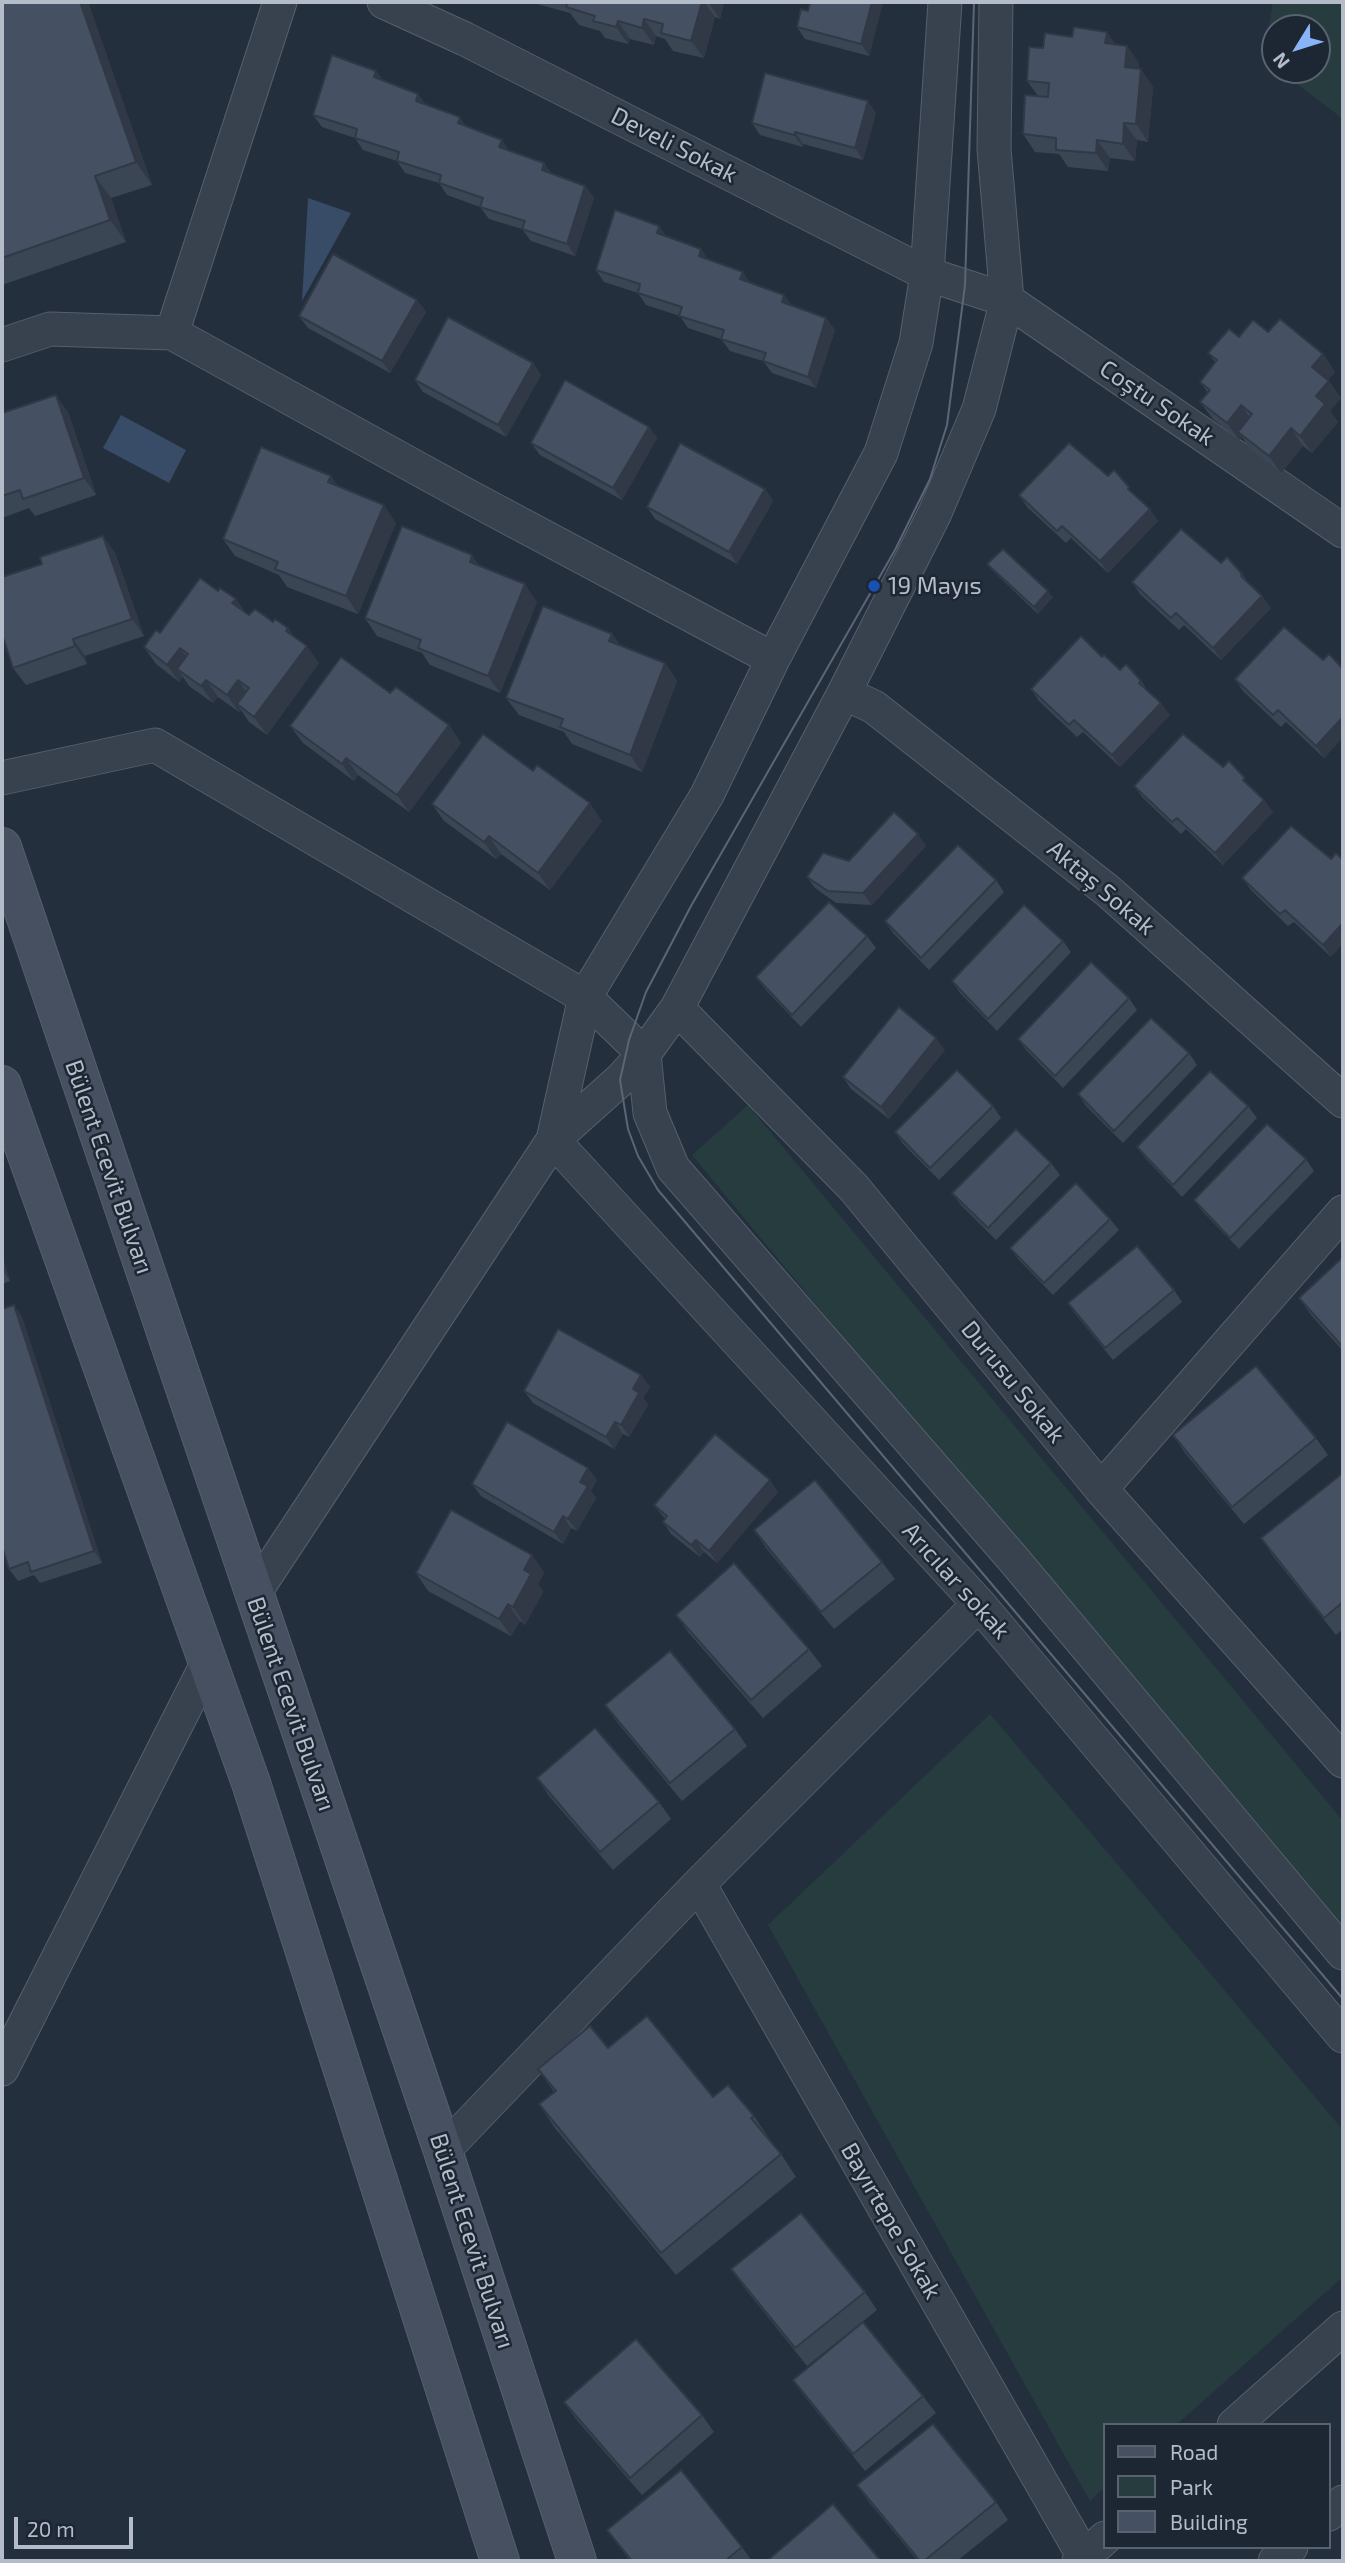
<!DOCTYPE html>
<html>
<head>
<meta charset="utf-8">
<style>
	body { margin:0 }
	#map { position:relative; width:1345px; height:2563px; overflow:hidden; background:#242f3e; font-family:"Exo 2",sans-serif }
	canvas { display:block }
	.frame { position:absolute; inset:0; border:4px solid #b4bcc9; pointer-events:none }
	.legend { position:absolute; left:1103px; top:2423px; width:228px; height:126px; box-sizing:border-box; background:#1d2633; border:2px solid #59626f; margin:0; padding:9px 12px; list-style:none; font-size:21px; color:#b4bcc9 }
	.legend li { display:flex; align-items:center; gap:14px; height:35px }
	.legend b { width:35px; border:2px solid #59626f }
	.north { position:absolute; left:1261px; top:14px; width:70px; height:70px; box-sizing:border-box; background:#1d2633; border:2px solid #59626f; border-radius:50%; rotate:232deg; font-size:19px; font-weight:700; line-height:28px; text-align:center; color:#b4bcc9 }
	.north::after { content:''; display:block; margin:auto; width:24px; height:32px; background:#8ab4f8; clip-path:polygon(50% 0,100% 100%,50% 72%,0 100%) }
	.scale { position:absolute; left:14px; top:2517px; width:119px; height:32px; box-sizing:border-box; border:4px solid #b4bcc9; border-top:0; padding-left:9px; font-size:21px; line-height:24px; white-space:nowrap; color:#b4bcc9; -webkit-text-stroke:5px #1d2633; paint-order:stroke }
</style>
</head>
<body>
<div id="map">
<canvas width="1345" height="2563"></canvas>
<div class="frame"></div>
<ul class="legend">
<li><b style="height:9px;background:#465061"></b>Road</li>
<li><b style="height:19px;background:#263c3f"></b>Park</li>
<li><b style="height:19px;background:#455162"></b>Building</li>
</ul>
<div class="north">N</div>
<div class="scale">20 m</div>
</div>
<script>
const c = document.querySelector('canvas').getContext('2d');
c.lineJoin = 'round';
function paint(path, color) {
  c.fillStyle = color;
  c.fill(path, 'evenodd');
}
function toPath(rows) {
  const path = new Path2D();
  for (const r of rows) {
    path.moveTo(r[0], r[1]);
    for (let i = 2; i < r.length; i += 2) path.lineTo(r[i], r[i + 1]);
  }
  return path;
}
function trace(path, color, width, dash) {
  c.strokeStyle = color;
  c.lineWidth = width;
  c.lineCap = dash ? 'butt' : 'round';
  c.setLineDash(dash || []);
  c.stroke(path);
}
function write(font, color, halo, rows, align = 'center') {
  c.font = font + ' "Exo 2",sans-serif';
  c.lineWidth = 5;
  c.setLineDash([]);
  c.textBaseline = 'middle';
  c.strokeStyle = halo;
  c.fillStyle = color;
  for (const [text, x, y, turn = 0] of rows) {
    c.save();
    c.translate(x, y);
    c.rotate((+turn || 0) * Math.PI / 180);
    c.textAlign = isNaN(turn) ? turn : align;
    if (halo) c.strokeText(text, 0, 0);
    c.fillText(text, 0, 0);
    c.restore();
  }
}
const green = toPath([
	[1273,2,1343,2,1343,119,1297,84,1290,70,1317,70,1317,28,1275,28,1275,38,1269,26],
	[748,1105,1343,1821,1343,1941,692,1155],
	[990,1714,1343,2130,1343,2277,1176,2425,1105,2425,1105,2487,1090,2501,768,1925]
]);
const water = toPath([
	[308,198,351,213,302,301],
	[121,415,186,450,169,483,103,448]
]);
const minor = toPath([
	[384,2,465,39,927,274,1007,300,1343,531],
	[172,333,280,2],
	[2,345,50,329,172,333,466,495,773,659],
	[844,693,874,707,1108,891,1343,1101],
	[2,778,155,745,585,997,644,1054,650,1113,673,1168,1014,1560,1343,1953],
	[677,1008,854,1188,1101,1489,1343,1761],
	[553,1140,585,997,707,795,773,659,881,453,916,343,927,274,945,2],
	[553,1140,979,1604,1343,2036],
	[1101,1489,1343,1212],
	[253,1595,553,1140,620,1080,644,1054,677,1008,844,693,935,513,979,409,1007,300,994,149,996,2],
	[699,1884,1084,2557],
	[2,2069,208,1662],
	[443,2151,699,1884,979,1604],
	[1234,2425,1343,2328],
	[1329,2514,1343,2502],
	[1079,2561,1105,2538],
	[1275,2561,1291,2547]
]);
const secondary = toPath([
	[2,847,443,2151,577,2561],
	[2,1085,251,1783,500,2561]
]);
const tram = toPath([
	[974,2,965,285,947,425,930,479,895,550,691,906,646,992,629,1040,620,1080,628,1129,638,1156,658,1190,1343,1999]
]);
const wall = toPath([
	[2,2,88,2,152,185,111,198,126,242,2,285],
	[530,2,724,2,720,19,715,17,704,58,673,51,665,39,656,36,654,45,630,39,628,44,605,38,600,31,579,25,570,13],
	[883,2,869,56,805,39,797,27,808,11],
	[1116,45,1127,46,1139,63,1139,69,1153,87,1148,142,1137,140,1135,161,1110,158,1108,171,1068,167,1059,154,1035,152,1023,134,1038,96,1027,81,1043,48],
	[376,71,383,81,418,94,425,104,509,150,544,163,551,173,585,186,594,198,575,256,531,241,522,229,489,219,480,207,447,195,439,183,405,173,397,161,363,150,355,138,322,127,313,115],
	[876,113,863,160,803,144,803,147,760,135,752,123],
	[659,226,666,237,701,249,707,259,750,283,784,295,791,305,826,318,835,330,816,388,772,373,763,361,730,351,721,339,688,328,680,316,646,305,638,293,604,282,596,270],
	[417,300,426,312,390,373,308,328,299,316],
	[1268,332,1323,354,1335,372,1328,380,1341,398,1330,411,1338,422,1312,453,1303,446,1281,473,1250,449,1242,437,1239,440,1213,419,1200,402,1208,393,1200,382,1215,362,1208,353,1239,337],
	[533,363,541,375,506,437,423,392,415,380],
	[68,412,96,495,35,516,29,508,2,518,2,413],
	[649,427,657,438,622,500,540,455,531,443],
	[1108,476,1136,497,1158,521,1108,573,1071,538,1066,543,1027,507,1019,495],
	[338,486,396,523,358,614,287,587,279,575,235,556,223,539],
	[765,489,773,501,737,564,655,519,647,507],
	[103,536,115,553,144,636,85,656,87,664,26,685,13,668,42,564],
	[1221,563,1242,574,1250,585,1262,596,1271,608,1221,660,1184,625,1179,630,1140,594,1132,582],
	[987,564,1053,597,1038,614,992,570],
	[480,566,537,602,500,693,430,665,422,653,377,636,365,618],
	[218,591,236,599,245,612,249,615,273,622,288,628,295,638,319,663,267,735,249,722,241,710,239,712,218,697,213,703,189,686,183,677,179,682,156,664,144,647,160,633],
	[612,634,620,645,665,663,677,681,642,772,572,744,564,732,519,715,506,698],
	[1102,657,1120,670,1141,681,1148,691,1170,715,1120,767,1083,732,1077,737,1039,701,1031,689],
	[1323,660,1343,669,1343,737,1324,758,1286,722,1281,727,1243,691,1235,679],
	[390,693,449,725,461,743,409,812,358,775,354,781,303,743,290,726],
	[1223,767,1253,789,1264,800,1273,812,1223,865,1186,829,1181,834,1143,798,1134,786],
	[432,804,602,821,550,890,501,854,496,859,444,821],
	[1291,826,1331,957,1294,922,1288,926,1251,890,1242,878],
	[926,846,872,905,836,903,815,888,807,877,849,861],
	[996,880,1004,892,929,970,893,933,885,921],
	[867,936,876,948,801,1027,765,989,756,977],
	[1063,941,1071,952,997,1031,960,993,952,981],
	[1129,998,1137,1010,1063,1088,1026,1050,1018,1039],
	[945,1050,889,1119,851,1089,843,1077],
	[1189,1053,1197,1065,1123,1143,1086,1106,1078,1094],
	[993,1106,1001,1118,939,1180,903,1144,895,1132],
	[1248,1106,1257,1118,1182,1197,1146,1159,1137,1147],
	[1306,1159,1314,1171,1239,1249,1203,1212,1194,1200],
	[1051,1163,1060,1175,996,1240,961,1205,952,1193],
	[1110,1219,1119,1230,1053,1295,1019,1260,1010,1248],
	[2,1255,10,1281,2,1284],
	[1343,1257,1343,1351,1311,1315,1299,1298],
	[1174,1290,1182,1302,1113,1360,1076,1315,1068,1303],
	[14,1305,22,1317,102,1563,40,1583,34,1575,18,1581,9,1569],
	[641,1375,650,1387,643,1398,648,1405,629,1437,623,1434,614,1449,533,1403,524,1391],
	[1173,1435,1316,1438,1328,1455,1244,1524,1185,1453],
	[1343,1473,1343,1629,1336,1635,1273,1556,1261,1538],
	[597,1480,591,1491,596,1498,577,1531,571,1528,563,1544,481,1496,472,1484],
	[778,1492,717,1563,704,1552,700,1557,671,1534,663,1522,665,1519,654,1505],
	[754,1530,882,1562,895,1579,834,1629,766,1548],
	[532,1555,544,1573,538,1584,543,1592,525,1625,520,1621,511,1636,428,1591,416,1573],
	[676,1615,809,1649,822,1666,763,1718,688,1632],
	[605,1705,735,1729,747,1746,682,1801,617,1722],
	[537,1778,659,1802,671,1819,613,1870,549,1796],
	[608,2048,754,2116,769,2138,768,2139,781,2154,796,2177,676,2275,554,2127,539,2104,554,2092,538,2069],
	[731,2269,865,2292,877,2310,807,2366,743,2286],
	[793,2380,923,2396,936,2413,865,2471,805,2397],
	[564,2402,702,2415,714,2432,642,2495,576,2419],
	[857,2485,996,2502,1008,2520,957,2561,918,2561,869,2502],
	[607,2530,742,2547,752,2561,630,2561]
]);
const shadedWall = toPath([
	[80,2,88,2,152,185,136,162],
	[702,2,704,2,715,17,704,58,691,41],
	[708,2,724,2,720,19],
	[872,2,883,2,869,56,861,44],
	[644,19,656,36,654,45,642,28],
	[618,21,630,39,628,44,616,27],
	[1107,32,1119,49,1105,43],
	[1127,46,1139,63,1137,85,1125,67],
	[1141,69,1153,87,1148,142,1136,124],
	[376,71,384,83,374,77],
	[418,94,426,106,416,101],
	[868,101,876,113,863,160,855,148],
	[460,117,468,129,458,123],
	[1124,123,1137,140,1135,161,1123,144],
	[795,132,803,144,803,147,794,135],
	[502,140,510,152,499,147],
	[1097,140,1110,158,1108,171,1096,153],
	[544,163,552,175,542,170],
	[95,176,111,198,126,242,110,220],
	[585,186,594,198,575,256,567,244],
	[659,226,668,238,657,233],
	[701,249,709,261,699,256],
	[743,272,751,284,740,279],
	[784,295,793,307,782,302],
	[417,300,426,312,390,373,382,361],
	[826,318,835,330,816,388,808,377],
	[1323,354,1335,372,1324,384,1312,367],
	[533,363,541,375,506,437,498,425],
	[1329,381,1341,398,1330,411,1338,422,1312,453,1300,436,1316,396],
	[56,395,68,412,96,495,84,478],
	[1241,405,1253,422,1238,432,1242,437,1239,440,1227,423],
	[649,427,657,438,622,500,613,488],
	[1291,428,1303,446,1281,473,1269,456],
	[331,476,343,493,328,482],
	[765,489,773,501,737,564,729,552],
	[384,505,396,523,358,614,346,596],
	[1150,509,1158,521,1108,573,1100,561],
	[103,536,115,553,144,636,132,619],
	[472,555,484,572,470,562],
	[525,584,537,602,500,693,488,676],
	[1048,591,1053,597,1038,614,1034,607],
	[1262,596,1271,608,1221,660,1213,648],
	[236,599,248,617,232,603],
	[288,628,301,645,286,631],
	[612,634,624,651,609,641],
	[73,639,85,656,87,664,75,646],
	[307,646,319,663,267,735,254,717],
	[180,648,192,665,177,669,183,677,179,682,167,665],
	[665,663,677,681,642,772,630,755],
	[206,680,218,697,213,703,201,686],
	[238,680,250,697,237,704,241,710,239,712,227,695],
	[1161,703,1170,715,1120,767,1112,755],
	[1343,717,1343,737,1324,758,1316,746],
	[449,725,461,743,409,812,397,795],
	[346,758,358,775,354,781,342,764],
	[1264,800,1273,812,1223,865,1215,853],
	[590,803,602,821,550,890,538,873],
	[918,834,926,846,872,905,863,893],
	[489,836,501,854,496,859,484,842],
	[1343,923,1343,944,1331,957,1323,945],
	[936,1038,945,1050,889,1119,881,1107],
	[2,1255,10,1281,2,1269],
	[14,1305,22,1317,102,1563,94,1551],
	[641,1375,650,1387,643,1398,648,1405,629,1437,621,1425,633,1389],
	[615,1422,623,1434,614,1449,606,1437],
	[588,1468,597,1480,591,1491,596,1498,577,1531,568,1519,580,1482],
	[770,1480,778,1492,717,1563,709,1551],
	[563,1516,571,1528,563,1544,554,1532],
	[696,1540,704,1552,700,1557,691,1545],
	[532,1555,544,1573,538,1584,543,1592,525,1625,513,1607,524,1570],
	[508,1604,520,1621,511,1636,499,1619]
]);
const building = toPath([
	[2,2,80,2,136,162,95,176,110,220,2,258,2,2],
	[568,2,702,2,691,41,661,33,663,24,644,19,642,28,618,21,616,27,593,21,595,16,566,7,568,2],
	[810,2,872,2,861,44,797,27,801,9,808,11,810,2],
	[1074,27,1107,32,1105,43,1127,46,1125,67,1141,69,1136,124,1124,123,1123,144,1097,140,1096,153,1056,150,1056,138,1023,134,1025,95,1048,97,1049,83,1027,81,1029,47,1043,48,1045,33,1072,37,1074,27],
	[332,55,376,71,374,77,418,94,416,101,460,117,458,123,502,140,499,147,544,163,542,170,585,186,567,244,522,229,525,221,480,207,483,198,439,183,441,175,397,161,399,152,355,138,357,129,313,115,332,55],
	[765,73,868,101,855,148,795,132,794,135,752,123,765,73],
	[615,210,659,226,657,233,701,249,699,256,743,272,740,279,784,295,782,302,826,318,808,377,763,361,766,353,721,339,724,330,679,316,682,307,638,293,640,284,596,270,615,210],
	[333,254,417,300,382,361,299,316,333,254],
	[448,317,533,363,498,425,415,380,448,317],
	[1280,319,1323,354,1312,367,1329,381,1316,396,1325,404,1300,436,1291,428,1269,456,1238,432,1252,414,1241,405,1227,423,1200,402,1210,390,1200,382,1217,360,1208,353,1229,329,1239,337,1253,320,1268,332,1280,319],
	[565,380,649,427,613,488,531,443,565,380],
	[56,395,84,478,23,499,20,490,2,496,2,413,56,395],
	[680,443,765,489,729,552,647,507,680,443],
	[1069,443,1108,476,1114,470,1129,487,1128,489,1150,509,1100,561,1062,526,1057,531,1019,495,1069,443],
	[261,447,331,476,328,482,384,505,346,596,275,569,278,562,223,539,261,447],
	[402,526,472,555,470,562,525,584,488,676,418,648,421,640,365,618,402,526],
	[1181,529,1221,563,1227,557,1242,574,1241,576,1262,596,1213,648,1176,613,1171,618,1132,582,1181,529],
	[103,536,132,619,73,639,75,646,13,668,2,634,2,577,42,564,40,557,103,536],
	[1003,549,1048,591,1034,607,987,564,1003,549],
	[200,578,218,591,220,588,236,599,232,603,249,615,255,609,273,622,275,619,288,628,286,631,307,646,254,717,237,704,249,688,238,680,227,695,206,680,201,686,177,669,188,654,180,648,167,665,144,647,156,630,160,633,200,578],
	[543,606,612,634,609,641,665,663,630,755,560,727,563,719,506,698,543,606],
	[1284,627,1323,660,1329,654,1343,669,1343,717,1316,746,1278,710,1273,715,1235,679,1284,627],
	[1081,636,1102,657,1104,655,1120,670,1126,664,1141,681,1139,683,1161,703,1112,755,1074,720,1069,725,1031,689,1081,636],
	[341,657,390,693,396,687,449,725,397,795,346,758,342,764,290,726,341,657],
	[483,734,533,771,537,765,590,803,538,873,489,836,484,842,432,804,483,734],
	[1183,734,1223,767,1229,761,1245,778,1243,780,1264,800,1215,853,1177,818,1172,822,1134,786,1183,734],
	[894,812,918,834,863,893,828,891,807,877,823,853,849,861,894,812],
	[1291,826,1331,859,1336,853,1343,860,1343,923,1323,945,1285,910,1280,914,1242,878,1291,826],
	[958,845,996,880,921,958,885,921,958,845],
	[829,902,867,936,792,1015,756,977,829,902],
	[1024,905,1063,941,988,1019,952,981,1024,905],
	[1091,962,1129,998,1055,1076,1018,1039,1091,962],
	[899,1007,936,1038,881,1107,843,1077,899,1007],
	[1151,1018,1189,1053,1114,1131,1078,1094,1151,1018],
	[957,1070,993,1106,930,1168,895,1132,957,1070],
	[1210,1071,1248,1106,1173,1185,1137,1147,1210,1071],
	[1267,1124,1306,1159,1230,1238,1194,1200,1267,1124],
	[1016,1129,1051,1163,988,1228,952,1193,1016,1129],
	[1076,1183,1110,1219,1044,1283,1010,1248,1076,1183],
	[1137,1246,1174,1290,1105,1348,1068,1303,1137,1246],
	[1343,1257,1343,1347,1299,1298,1343,1257],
	[14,1305,94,1551,31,1572,28,1562,9,1569,2,1546,2,1309,14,1305],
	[558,1329,641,1375,633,1389,639,1393,621,1425,615,1422,606,1437,524,1391,558,1329],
	[1256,1366,1316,1438,1232,1507,1173,1435,1256,1366],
	[507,1422,588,1468,580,1482,588,1486,568,1519,563,1516,554,1532,472,1484,507,1422],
	[715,1434,770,1480,709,1551,696,1540,691,1545,663,1522,667,1516,654,1505,715,1434],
	[1343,1473,1343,1602,1324,1618,1261,1538,1343,1473],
	[815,1480,882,1562,821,1612,754,1530,815,1480],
	[451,1510,532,1555,524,1570,531,1574,513,1607,508,1604,499,1619,416,1573,451,1510],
	[734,1563,809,1649,751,1700,676,1615,734,1563],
	[670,1651,735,1729,670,1783,605,1705,670,1651],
	[595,1728,659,1802,600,1852,537,1778,595,1728],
	[647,2016,713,2097,728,2085,754,2116,751,2118,781,2154,661,2253,539,2104,556,2091,538,2069,590,2026,608,2048,647,2016],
	[801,2213,865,2292,795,2348,731,2269,801,2213],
	[863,2322,923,2396,853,2454,793,2380,863,2322],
	[636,2339,702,2415,630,2478,564,2402,636,2339],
	[933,2424,996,2502,924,2561,920,2561,857,2485,933,2424],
	[681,2470,742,2547,725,2561,632,2561,607,2530,681,2470],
	[833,2504,881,2561,767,2561,833,2504]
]);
const markers = [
	[874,586,7,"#1a4fb4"]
];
const streetNames = [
	["Develi Sokak",674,145,27],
	["Coştu Sokak",1157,403,34],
	["Aktaş Sokak",1101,888,40],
	["Bülent Ecevit Bulvarı",109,1167,71],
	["Durusu Sokak",1013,1382,51],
	["Arıcılar sokak",956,1581,48],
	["Bülent Ecevit Bulvarı",291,1704,71],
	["Bayırtepe Sokak",891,2221,60],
	["Bülent Ecevit Bulvarı",472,2241,72]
];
const poiNames = [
	["19 Mayıs",888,586]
];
paint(green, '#263c3f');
paint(water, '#394c67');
trace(minor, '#565f6c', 35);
trace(secondary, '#565f6c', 40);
trace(minor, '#38414e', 33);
trace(secondary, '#465061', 38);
trace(tram, '#5a6575', 2);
paint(wall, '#3b4654');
paint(shadedWall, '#303945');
paint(building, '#455162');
trace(building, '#303945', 2);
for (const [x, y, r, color] of markers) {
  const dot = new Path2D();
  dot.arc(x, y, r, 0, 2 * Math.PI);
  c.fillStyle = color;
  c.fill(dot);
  trace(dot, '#1d2633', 2.5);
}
write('24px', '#b4bcc9', '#1d2633', streetNames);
write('24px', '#b4bcc9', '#1d2633', poiNames, 'left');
</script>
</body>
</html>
